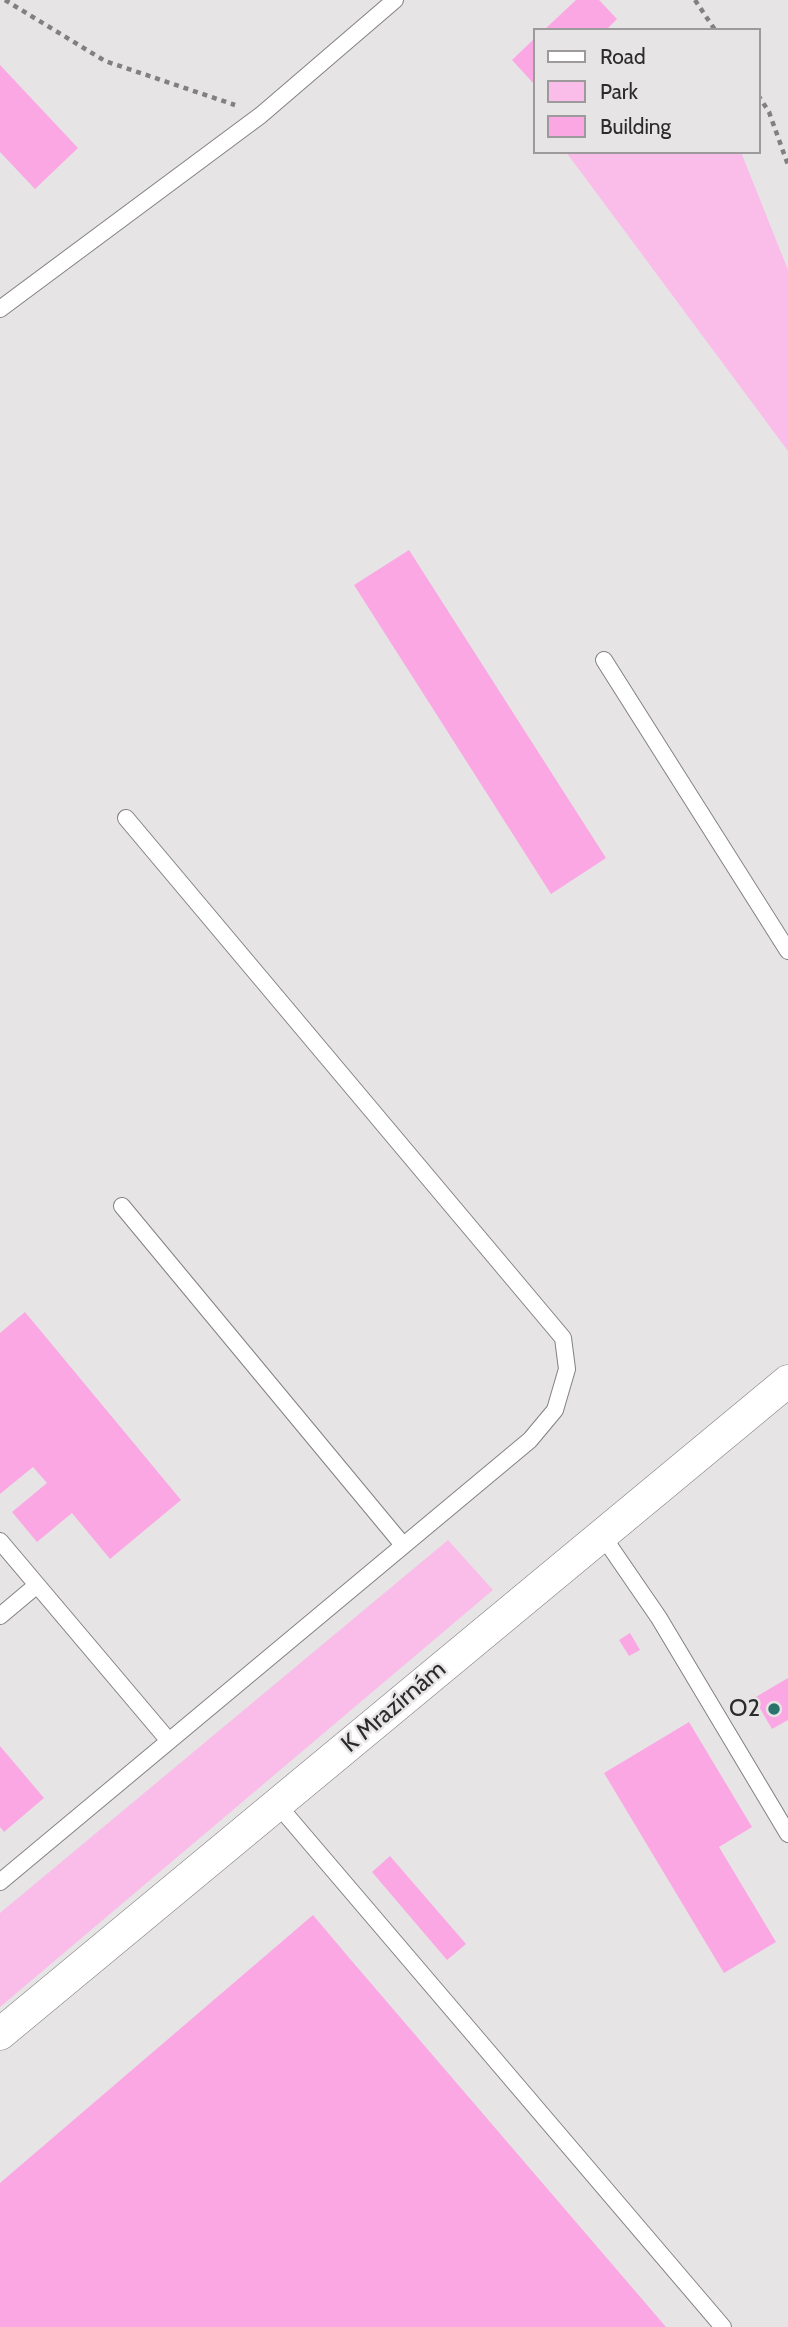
<!DOCTYPE html>
<html>
<head>
<meta charset="utf-8">
<style>
	body { margin:0 }
	#map { position:relative; width:788px; height:2327px; overflow:hidden; background:#e7e4e6; font-family:Cabin,sans-serif }
	canvas { display:block }
	.legend { position:absolute; left:533px; top:28px; width:228px; height:126px; box-sizing:border-box; background:#e7e4e6; border:2px solid #9c9a9b; margin:0; padding:9px 12px; list-style:none; font-size:21px; color:#2c2b2b }
	.legend li { display:flex; align-items:center; gap:14px; height:35px }
	.legend b { width:35px; border:2px solid #9c9a9b }
</style>
</head>
<body>
<div id="map">
<canvas width="788" height="2327"></canvas>
<ul class="legend">
<li><b style="height:9px;background:#fff"></b>Road</li>
<li><b style="height:19px;background:#fabde9"></b>Park</li>
<li><b style="height:19px;background:#faa7e4"></b>Building</li>
</ul>
</div>
<script>
const c = document.querySelector('canvas').getContext('2d');
c.lineJoin = 'round';
function paint(path, color) {
  c.fillStyle = color;
  c.fill(path, 'evenodd');
}
function toPath(rows) {
  const path = new Path2D();
  for (const r of rows) {
    path.moveTo(r[0], r[1]);
    for (let i = 2; i < r.length; i += 2) path.lineTo(r[i], r[i + 1]);
  }
  return path;
}
function trace(path, color, width, dash) {
  c.strokeStyle = color;
  c.lineWidth = width;
  c.lineCap = dash ? 'butt' : 'round';
  c.setLineDash(dash || []);
  c.stroke(path);
}
function write(font, color, halo, rows, align = 'center') {
  c.font = font + ' Cabin,sans-serif';
  c.lineWidth = 5;
  c.setLineDash([]);
  c.textBaseline = 'middle';
  c.strokeStyle = halo;
  c.fillStyle = color;
  for (const [text, x, y, turn = 0] of rows) {
    c.save();
    c.translate(x, y);
    c.rotate((+turn || 0) * Math.PI / 180);
    c.textAlign = isNaN(turn) ? turn : align;
    if (halo) c.strokeText(text, 0, 0);
    c.fillText(text, 0, 0);
    c.restore();
  }
}
const green = toPath([
	[566,152,741,152,788,270,788,451],
	[448,1540,493,1590,0,2007,0,1913]
]);
const building = toPath([
	[576,0,599,0,617,19,606,30,544,30],
	[534,39,534,84,512,60],
	[0,65,78,148,35,189,0,152],
	[409,550,606,858,551,894,354,585],
	[25,1312,181,1500,110,1559,72,1513,37,1542,12,1512,47,1483,33,1467,0,1494,0,1333],
	[630,1633,640,1650,629,1656,619,1640],
	[788,1678,788,1720,772,1729,754,1698],
	[689,1722,752,1827,719,1847,776,1942,724,1973,604,1773],
	[0,1746,44,1798,4,1832,0,1827],
	[390,1856,466,1944,447,1960,372,1872],
	[313,1915,351,1960,666,2327,0,2327,0,2183]
]);
const path = toPath([
	[5,0,105,61,235,105],
	[695,0,715,30],
	[758,95,769,112,788,165]
]);
const service = toPath([
	[0,309,261,115,395,0],
	[604,660,788,951],
	[122,1206,403,1545],
	[602,1535,659,1618,788,1834],
	[0,1541,169,1741],
	[0,1616,37,1585],
	[277,1804,723,2327],
	[0,1882,530,1440,555,1410,567,1369,563,1338,126,818]
]);
const minor = toPath([
	[0,2034,788,1381]
]);
const markers = [
	[774,1709,7,"#2b746e"]
];
const streetNames = [
	["K Mrazírnám",394,1707,-40]
];
const poiNames = [
	["O2",760,1709]
];
paint(green, '#fabde9');
paint(building, '#faa7e4');
trace(service, '#838182', 18);
trace(minor, '#838182', 33);
trace(path, '#817f80', 4.5, [5, 5]);
trace(service, '#fff', 16);
trace(minor, '#fff', 32);
for (const [x, y, r, color] of markers) {
  const dot = new Path2D();
  dot.arc(x, y, r, 0, 2 * Math.PI);
  c.fillStyle = color;
  c.fill(dot);
  trace(dot, '#e7e4e6', 2.5);
}
write('24px', '#2c2b2b', '#e7e4e6', streetNames);
write('24px', '#2c2b2b', '#e7e4e6', poiNames, 'right');
</script>
</body>
</html>
